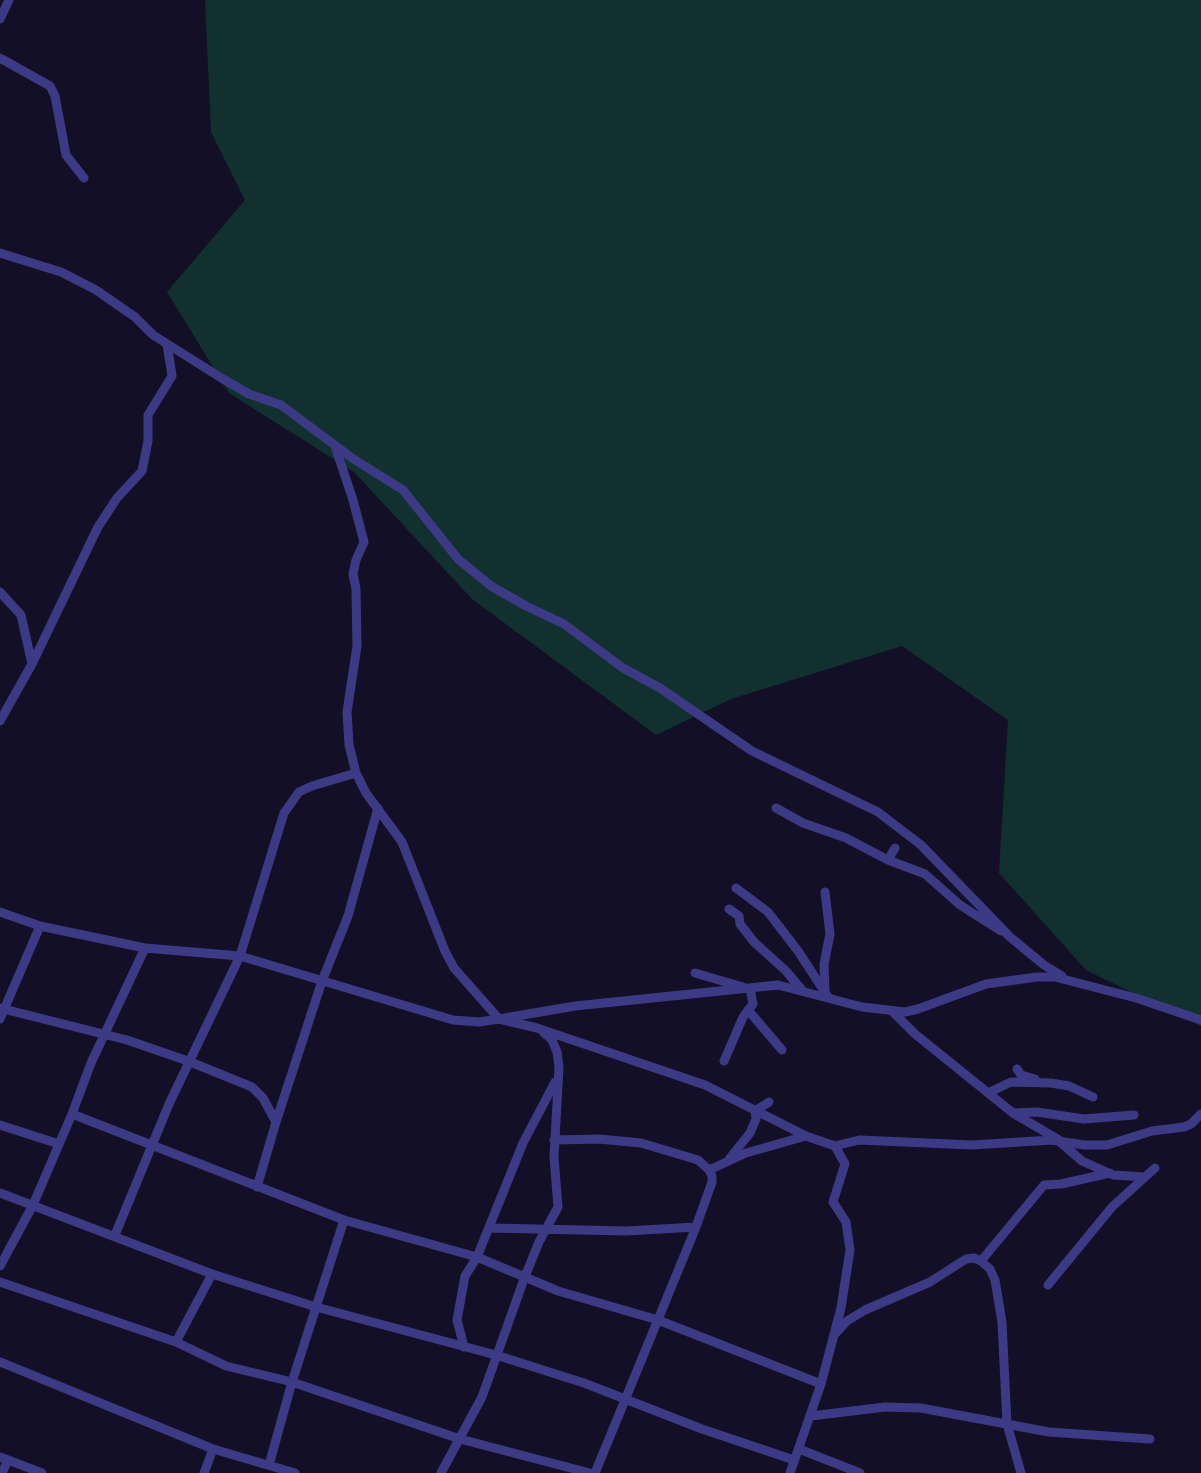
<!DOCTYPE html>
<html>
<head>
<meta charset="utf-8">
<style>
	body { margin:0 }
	canvas { display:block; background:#130f26 }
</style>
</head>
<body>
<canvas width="1201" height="1473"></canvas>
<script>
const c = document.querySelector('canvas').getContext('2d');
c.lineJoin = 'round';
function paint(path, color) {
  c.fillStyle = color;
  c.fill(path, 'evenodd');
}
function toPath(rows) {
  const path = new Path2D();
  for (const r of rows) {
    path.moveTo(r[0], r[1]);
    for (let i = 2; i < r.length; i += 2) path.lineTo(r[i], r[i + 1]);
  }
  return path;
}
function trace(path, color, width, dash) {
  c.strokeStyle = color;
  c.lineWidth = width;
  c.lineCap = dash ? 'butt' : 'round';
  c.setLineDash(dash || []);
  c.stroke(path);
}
const green = toPath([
	[205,0,1201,0,1201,1026,1086,970,999,873,1008,720,902,646,731,699,656,735,472,599,354,472,229,393,167,292,245,200,211,132]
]);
const minor = toPath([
	[0,19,9,0],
	[0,58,50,86,55,96,66,155,84,178],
	[0,253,61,272,96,290,135,317,153,335,223,379,249,394,281,405,352,458,403,490,458,559,491,586,526,606,564,624,623,668,660,688,752,751,878,812,921,845,1010,937,1044,965,1062,976],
	[335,446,353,500,364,542,356,560,353,574,356,589,357,646,347,712,349,745,356,773,366,793,402,842,445,951,454,968,499,1019,575,1006,778,985,862,1007,905,1012,918,1009,986,984,1037,977,1055,977,1136,998,1201,1020],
	[0,592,21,615,32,664],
	[0,721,32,664,98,527,117,498,142,471,148,441,148,415,172,376,167,344],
	[776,808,803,823,846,838,888,860,895,848],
	[888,860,925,874,960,905,1001,931],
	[736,888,768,912,798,951,828,997],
	[729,909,739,916,740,924,754,942,786,971,802,990],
	[0,912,40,926,145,948,240,956,453,1020,479,1022,499,1019,537,1028,705,1085,806,1136,835,1146,859,1140,972,1145,1052,1140,1084,1145,1107,1145,1152,1131,1184,1127,1191,1124,1201,1114],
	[695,973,743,987],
	[825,991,824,964,830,934,825,892],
	[0,1008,127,1040,188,1061,252,1087,263,1098,276,1122],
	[748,1010,782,1050],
	[893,1012,915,1034,1013,1113,1059,1140],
	[0,1019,40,926],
	[724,1061,743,1017,753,1004,750,988],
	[1017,1069,1021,1075,1035,1079],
	[990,1092,1011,1082,1051,1083,1069,1086,1093,1097],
	[1013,1113,1037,1112,1084,1119,1134,1115],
	[72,1114,344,1220,477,1257,558,1291,658,1320,821,1384],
	[0,1125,59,1144],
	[554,1140,599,1139,641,1143,698,1160,709,1170,712,1176,712,1182,696,1227,595,1473],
	[1060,1142,1082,1161,1113,1175,1145,1177],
	[730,1158,750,1133,756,1119,755,1111,769,1102],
	[709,1170,746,1153,806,1136],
	[257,1187,276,1122,322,981,348,916,378,808],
	[0,1193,212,1274,316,1307,496,1355,584,1383,702,1429,794,1460],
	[490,1228,626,1231,696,1227],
	[115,1235,169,1104,240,956,284,813,299,792,312,786,356,773],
	[981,1261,1044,1185,1061,1184,1110,1173],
	[0,1266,33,1205,72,1114,91,1063,145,948],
	[0,1282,176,1342,226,1366,292,1382,460,1439,590,1473],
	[1048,1285,1112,1207,1155,1168],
	[834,1335,847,1321,865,1310,930,1282,966,1259,974,1258,981,1261,990,1269,995,1280,1002,1322,1007,1424,1021,1473],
	[176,1342,212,1274],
	[464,1347,457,1320,465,1276,477,1257,523,1143,555,1082],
	[0,1362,213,1449,295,1473],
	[811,1416,885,1407,921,1408,1049,1432,1150,1439],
	[799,1449,860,1473],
	[0,1457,42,1473],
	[269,1465,292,1382,344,1220],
	[2,1473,8,1460],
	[204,1473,213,1449],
	[441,1473,482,1397,524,1279,539,1242,558,1207,554,1157,559,1067,557,1052,552,1040,543,1032],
	[790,1473,821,1384,841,1308,850,1250,846,1222,833,1202,845,1164,835,1146]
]);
paint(green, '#12302f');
trace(minor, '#3d3a85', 9);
</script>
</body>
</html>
